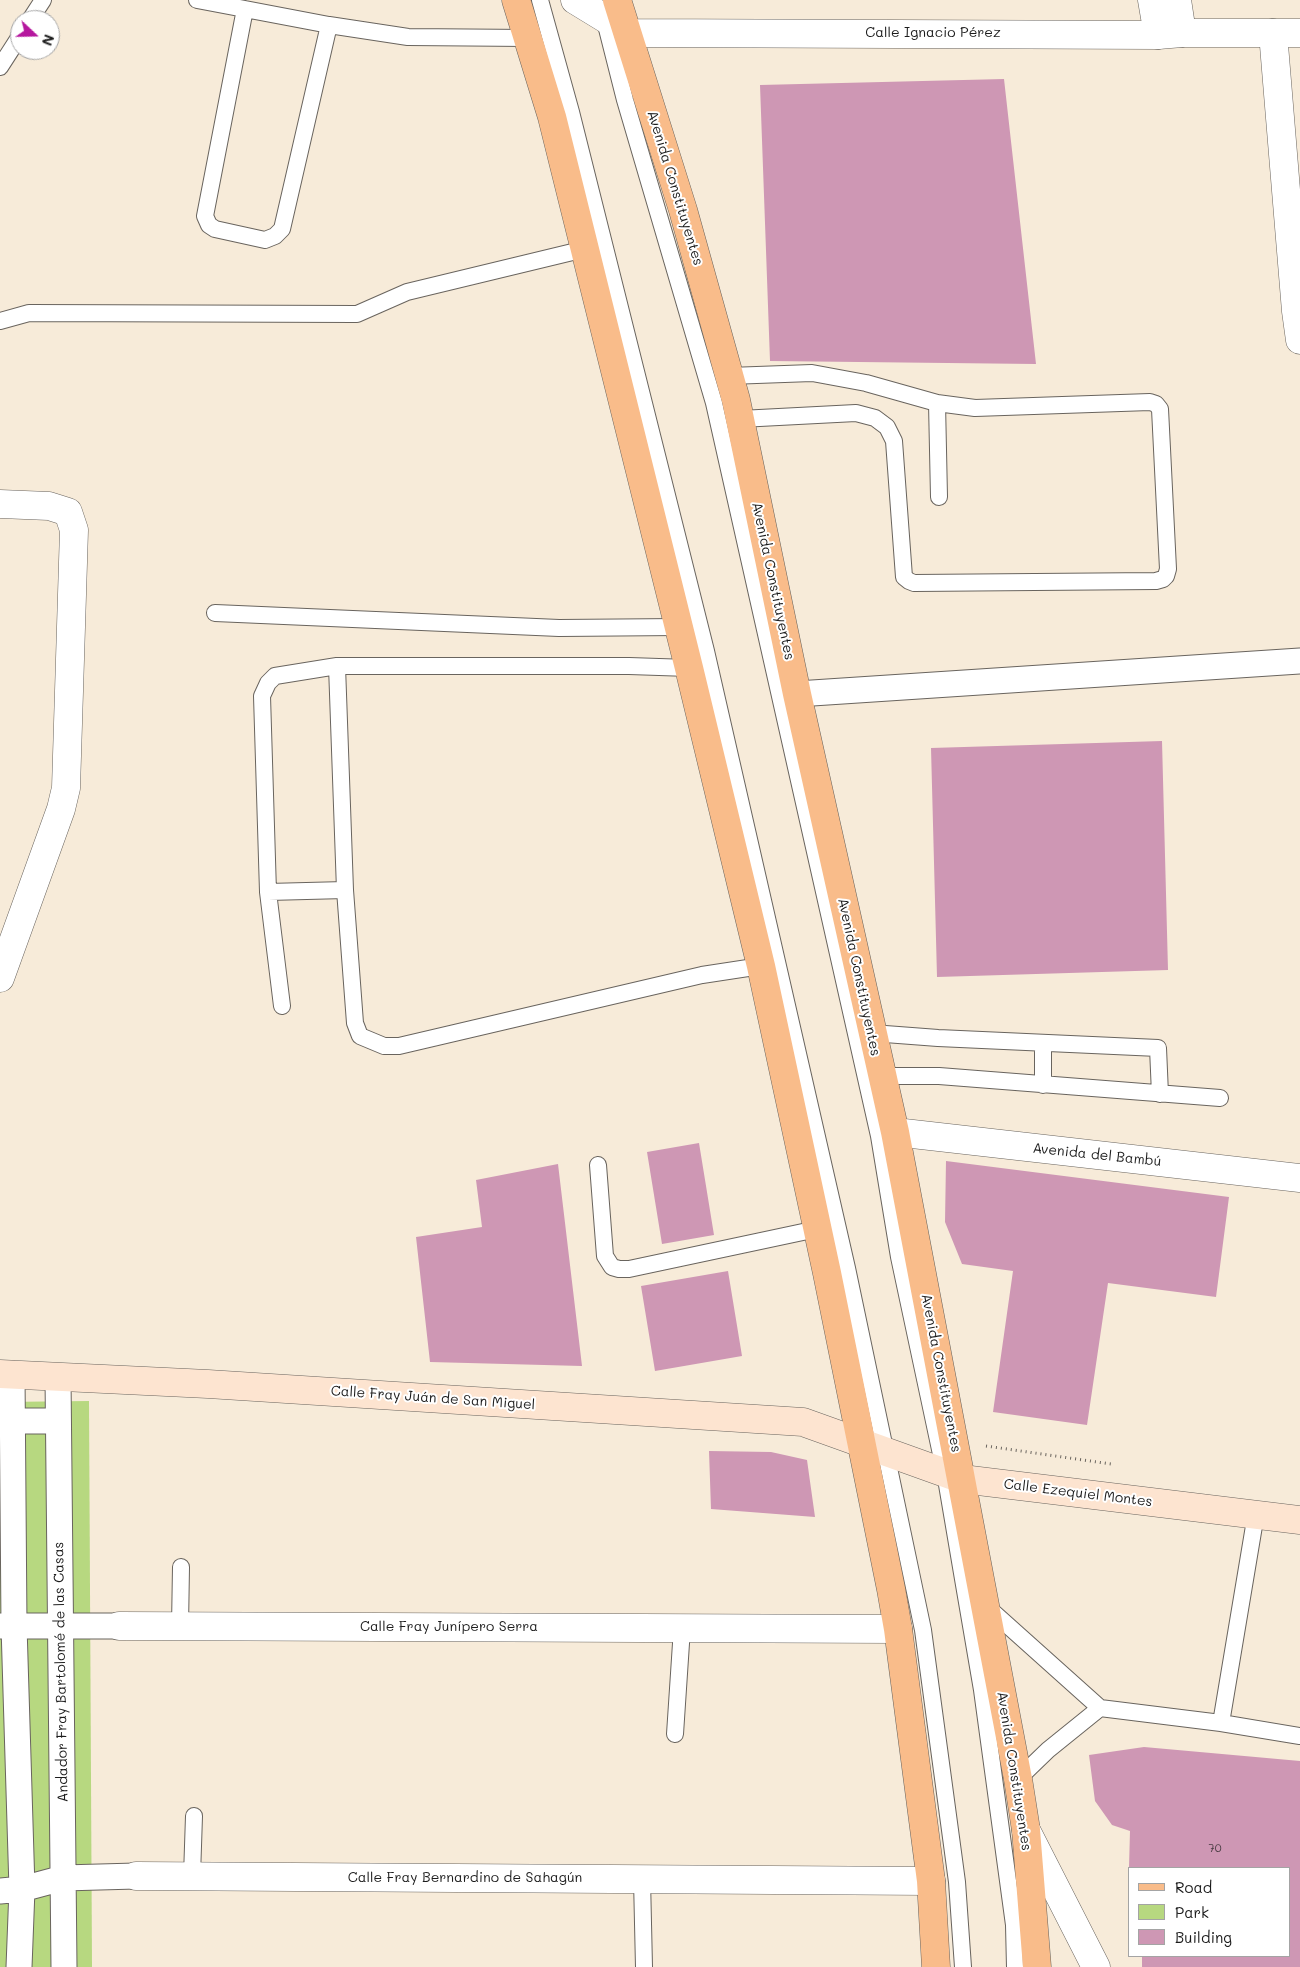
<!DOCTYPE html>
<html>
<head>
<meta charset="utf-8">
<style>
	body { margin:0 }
	#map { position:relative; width:1300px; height:1967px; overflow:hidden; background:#f7ebd9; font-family:Mali,sans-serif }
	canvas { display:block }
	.legend { position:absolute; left:1128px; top:1867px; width:162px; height:90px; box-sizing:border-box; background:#fff; border:1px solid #a4a4a4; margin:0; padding:6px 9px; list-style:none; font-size:15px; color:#1c1c1c }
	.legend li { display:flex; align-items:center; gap:10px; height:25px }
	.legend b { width:25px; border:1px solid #a4a4a4 }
	.north { position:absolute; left:10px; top:10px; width:50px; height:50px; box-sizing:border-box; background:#fff; border:1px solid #a4a4a4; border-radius:50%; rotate:111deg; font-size:14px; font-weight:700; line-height:20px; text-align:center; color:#1c1c1c }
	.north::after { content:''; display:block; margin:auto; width:18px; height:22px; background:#b5179e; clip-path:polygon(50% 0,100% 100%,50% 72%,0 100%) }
</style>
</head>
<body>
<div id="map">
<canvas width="1300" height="1967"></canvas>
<ul class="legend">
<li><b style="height:6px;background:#f9bc8a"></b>Road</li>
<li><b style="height:14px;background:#b7d880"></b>Park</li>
<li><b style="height:14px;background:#ce97b4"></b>Building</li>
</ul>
<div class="north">N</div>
</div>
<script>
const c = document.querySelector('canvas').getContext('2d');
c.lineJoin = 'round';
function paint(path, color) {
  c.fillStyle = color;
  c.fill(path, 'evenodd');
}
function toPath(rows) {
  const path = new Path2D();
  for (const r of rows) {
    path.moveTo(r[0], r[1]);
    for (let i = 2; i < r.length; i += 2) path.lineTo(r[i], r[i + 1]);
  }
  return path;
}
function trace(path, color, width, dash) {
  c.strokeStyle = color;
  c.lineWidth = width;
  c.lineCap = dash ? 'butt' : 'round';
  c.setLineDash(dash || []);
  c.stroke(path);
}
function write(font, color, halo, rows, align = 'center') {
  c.font = font + ' Mali,sans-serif';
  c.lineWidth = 4;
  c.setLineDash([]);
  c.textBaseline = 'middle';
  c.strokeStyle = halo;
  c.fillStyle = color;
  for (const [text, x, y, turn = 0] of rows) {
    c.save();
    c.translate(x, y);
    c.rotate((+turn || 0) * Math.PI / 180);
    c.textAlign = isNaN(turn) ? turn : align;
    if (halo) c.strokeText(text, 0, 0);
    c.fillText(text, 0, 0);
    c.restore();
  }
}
const green = toPath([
	[89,1401,92,1967,0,1967,0,1402]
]);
const building = toPath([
	[1004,79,1036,364,770,361,760,85],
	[1162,741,1168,970,937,977,931,748],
	[699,1143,714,1235,662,1244,647,1152],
	[946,1161,1229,1197,1216,1297,1108,1283,1087,1425,993,1412,1013,1271,962,1264,945,1222],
	[558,1164,582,1366,430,1362,416,1237,482,1227,476,1180],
	[728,1271,742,1356,655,1371,641,1286],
	[709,1451,771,1452,807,1460,815,1517,711,1509],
	[1144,1747,1300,1761,1300,1967,1142,1967,1142,1956,1289,1956,1289,1868,1129,1868,1130,1831,1112,1825,1095,1801,1089,1755]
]);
const path = toPath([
	[986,1446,1111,1464]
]);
const service = toPath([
	[197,0,329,25],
	[540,0,571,112,706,651,847,1268,923,1630,957,1882,963,1967],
	[245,9,205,216,209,225,215,229,265,240,275,236,282,229,329,25,408,37,528,38],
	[604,17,625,100,714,403,879,1136,899,1257,945,1473,963,1579,982,1690,1014,1925,1015,1967],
	[30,20,43,0],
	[0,67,20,36],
	[0,321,29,313,357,314,407,292,585,249],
	[729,376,812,373,866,383,937,403,975,408,1150,402,1156,404,1160,409,1168,569,1166,576,1163,579,1156,581,914,583,909,581,904,577,894,441,887,427,875,418,856,413,740,419],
	[937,403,939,497],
	[215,613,559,628,679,627],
	[689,668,629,666,337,666,345,890,355,1023,360,1036,384,1046,399,1046,702,975,761,966],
	[268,892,345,890],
	[282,1006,268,892,262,696,268,683,275,676,337,666],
	[872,1033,938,1038,1158,1048,1160,1094],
	[1043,1043,1043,1085],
	[881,1076,939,1076,1220,1098],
	[598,1165,605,1256,612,1267,619,1269,629,1269,817,1229],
	[985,1605,1100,1708,1221,1723,1256,1514],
	[180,1626,181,1567],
	[1221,1723,1300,1736],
	[675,1734,682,1628],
	[1018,1779,1048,1750,1100,1708],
	[192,1876,194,1816],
	[642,1879,644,1967]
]);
const pedestrian = toPath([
	[797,694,1300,661],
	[12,1374,14,1626,22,1889,19,1967],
	[58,1377,64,1967],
	[13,1421,58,1421],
	[0,1626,119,1626],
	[0,1891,22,1889,63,1878,136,1876]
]);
const minor = toPath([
	[1152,0,1158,35],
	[1177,0,1182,33],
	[1273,33,1296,311,1300,340],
	[0,504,49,506,68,512,74,530,66,788,61,809,0,978],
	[119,1626,898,1629],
	[136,1876,931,1881]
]);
const tertiary = toPath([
	[575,0,629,33,1158,35,1182,33,1300,33],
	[895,1132,1300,1178],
	[1026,1830,1096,1967]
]);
const secondary = toPath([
	[0,1374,208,1384,803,1422,962,1479,1300,1520]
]);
const primary = toPath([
	[516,0,552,117,689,668,761,966,827,1273,891,1589,898,1629,931,1881,936,1967],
	[617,0,683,210,736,400,797,694,895,1132,1018,1779,1026,1830,1037,1967]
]);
const numberNames = [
	["70",1215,1849]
];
const streetNames = [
	["Calle Ignacio Pérez",933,33],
	["Avenida Constituyentes",675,188,73],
	["Avenida Constituyentes",773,581,78],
	["Avenida Constituyentes",859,977,78],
	["Avenida del Bambú",1097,1155,6],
	["Avenida Constituyentes",941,1373,79],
	["Calle Fray Juán de San Miguel",433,1398,4],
	["Calle Ezequiel Montes",1078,1493,7],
	["Calle Fray Junípero Serra",449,1627],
	["Andador Fray Bartolomé de las Casas",61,1672,-91],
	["Avenida Constituyentes",1014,1771,81],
	["Calle Fray Bernardino de Sahagún",465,1878]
];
paint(green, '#b7d880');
paint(building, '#ce97b4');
trace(service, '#69645e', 18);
trace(pedestrian, '#69645e', 27);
trace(minor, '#69645e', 29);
trace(tertiary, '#69645e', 29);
trace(secondary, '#69645e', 29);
trace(primary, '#69645e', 29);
trace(path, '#69645e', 3, [1, 4]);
trace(service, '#fff', 16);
trace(pedestrian, '#fff', 25);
trace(minor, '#fff', 28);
trace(tertiary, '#fff', 28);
trace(secondary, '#fde4d0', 28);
trace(primary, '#f9bc8a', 28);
write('11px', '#483b42', null, numberNames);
write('14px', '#1c1c1c', '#fff', streetNames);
</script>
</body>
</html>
